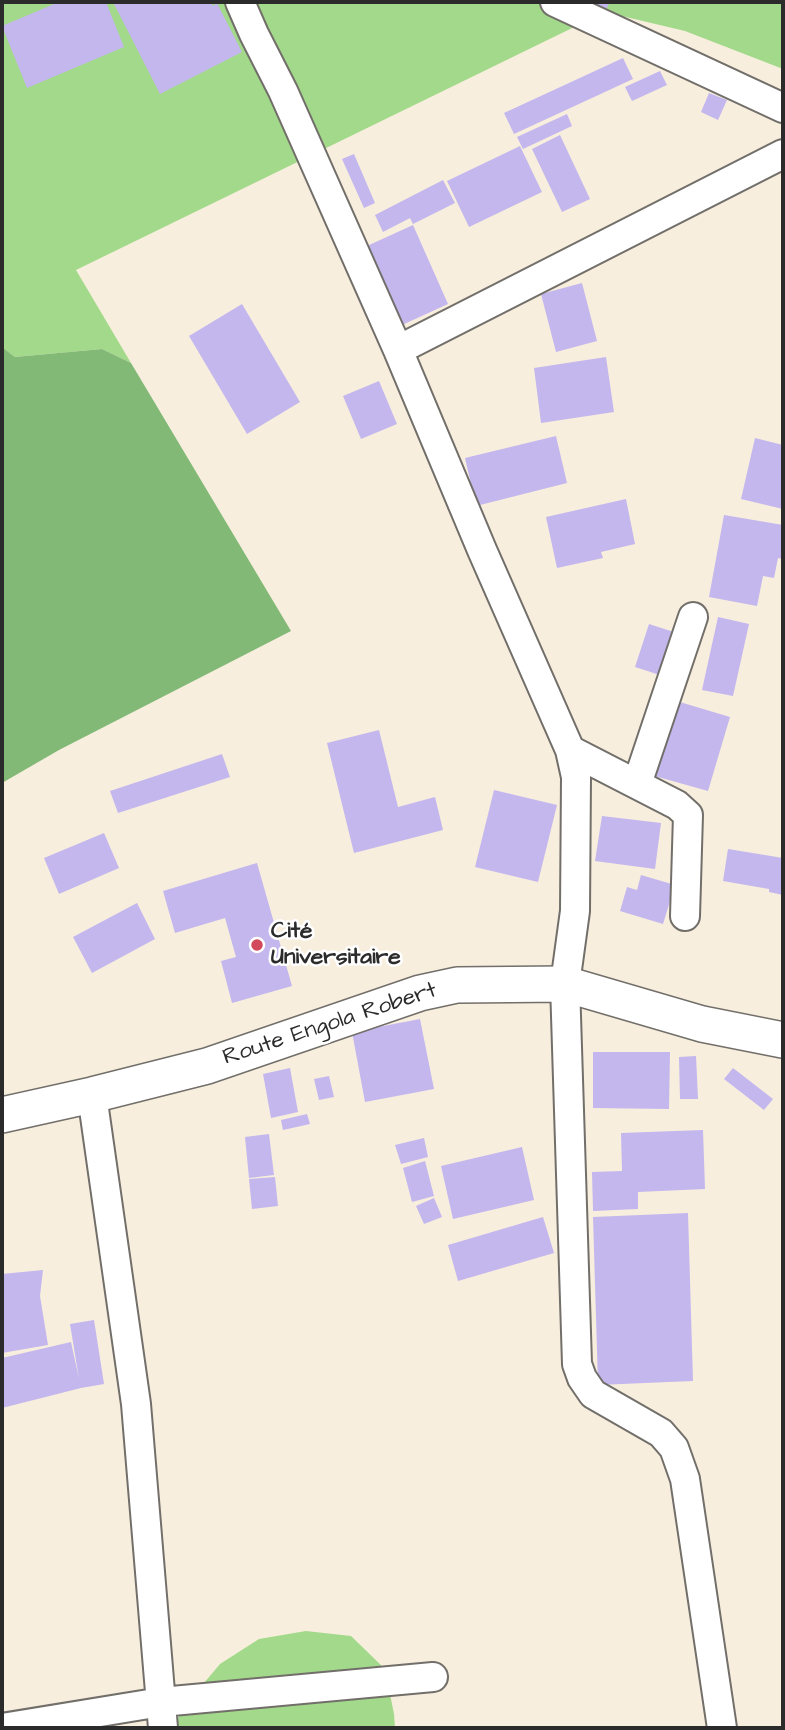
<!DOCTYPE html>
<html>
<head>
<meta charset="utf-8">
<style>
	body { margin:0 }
	#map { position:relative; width:785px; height:1730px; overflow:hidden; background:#f7eede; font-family:"Architects Daughter",sans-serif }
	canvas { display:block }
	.frame { position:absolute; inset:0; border:4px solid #2b2b2b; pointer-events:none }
</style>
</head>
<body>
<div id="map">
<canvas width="785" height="1730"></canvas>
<div class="frame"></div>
</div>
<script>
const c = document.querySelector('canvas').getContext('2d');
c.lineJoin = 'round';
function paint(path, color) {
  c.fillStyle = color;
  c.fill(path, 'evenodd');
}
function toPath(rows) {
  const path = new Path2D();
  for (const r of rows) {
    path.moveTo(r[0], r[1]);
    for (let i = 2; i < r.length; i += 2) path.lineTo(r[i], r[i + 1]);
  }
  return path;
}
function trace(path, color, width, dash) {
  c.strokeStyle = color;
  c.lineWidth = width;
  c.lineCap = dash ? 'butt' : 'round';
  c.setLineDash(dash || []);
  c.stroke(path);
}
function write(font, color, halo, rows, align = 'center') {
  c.font = font + ' "Architects Daughter",sans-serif';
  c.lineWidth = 5;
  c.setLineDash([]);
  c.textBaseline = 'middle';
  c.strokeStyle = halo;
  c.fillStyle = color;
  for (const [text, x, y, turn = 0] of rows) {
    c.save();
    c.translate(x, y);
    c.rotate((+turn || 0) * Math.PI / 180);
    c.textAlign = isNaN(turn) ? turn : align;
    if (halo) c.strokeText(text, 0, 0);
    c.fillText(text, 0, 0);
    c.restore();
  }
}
const green = toPath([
	[2,2,783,2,783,69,685,31,605,12,76,270,131,363,102,349,15,357,2,347],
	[306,1631,351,1636,385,1669,394,1714,395,1728,172,1728,188,1702,220,1664,259,1639]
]);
const forest = toPath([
	[2,347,15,357,102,349,131,363,291,631,59,750,2,783]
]);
const building = toPath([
	[59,2,106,2,124,47,27,88,2,26],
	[113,2,211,2,213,6,217,3,242,52,160,94],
	[568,2,610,2,601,19],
	[623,58,633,79,514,134,504,113],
	[660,71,667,85,632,101,625,87],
	[709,93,727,100,718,120,701,112],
	[567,114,572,126,523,149,517,137],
	[560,135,590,199,562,212,532,149],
	[520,146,542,192,469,227,447,181],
	[354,154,375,203,364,208,342,159],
	[443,180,455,203,413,224,410,218,383,232,375,215],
	[413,225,448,304,402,325,367,246],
	[582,283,597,341,556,352,541,294],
	[242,304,300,402,247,434,189,336],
	[606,357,614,412,541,423,534,368],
	[379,381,397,424,361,439,343,396],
	[556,436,567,483,476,506,465,458],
	[755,438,783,445,783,509,741,499],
	[626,499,635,544,601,552,603,558,557,568,546,517],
	[724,515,783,525,783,559,778,558,774,578,763,576,757,606,709,597],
	[718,617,749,624,733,696,702,690],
	[649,624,680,634,666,677,635,667],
	[673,700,730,717,708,791,651,775],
	[379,730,398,807,435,797,443,830,354,853,327,743],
	[222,754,230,777,118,813,110,791],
	[494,790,557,805,538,882,475,867],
	[602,816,661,823,655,869,595,861],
	[104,833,119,868,59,894,44,858],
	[728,849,783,858,783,895,769,892,769,889,723,881],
	[257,863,292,986,232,1003,221,961,236,957,225,918,175,933,163,891],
	[641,875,675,885,663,924,620,911,627,887,637,890],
	[137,903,155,939,92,973,73,937],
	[420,1019,434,1089,365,1102,352,1032],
	[593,1052,670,1052,669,1109,593,1108],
	[696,1056,698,1099,680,1099,679,1057],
	[290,1068,298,1112,271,1118,263,1074],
	[733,1068,773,1099,764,1110,724,1079],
	[329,1076,334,1097,319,1100,314,1079],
	[307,1114,310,1124,283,1130,281,1120],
	[703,1130,705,1189,638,1192,638,1209,593,1211,592,1172,622,1171,621,1133],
	[269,1134,274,1175,249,1178,245,1137],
	[424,1138,428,1157,401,1164,395,1145],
	[522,1147,534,1200,453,1219,441,1166],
	[425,1161,434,1196,412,1202,403,1168],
	[275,1177,278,1206,252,1209,249,1179],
	[434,1198,442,1217,424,1224,416,1206],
	[688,1213,693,1381,598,1385,593,1217],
	[543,1217,554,1253,458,1281,448,1245],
	[43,1270,40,1296,48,1345,2,1353,2,1274],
	[94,1320,104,1384,81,1388,2,1408,2,1358,71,1342,79,1379,70,1324]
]);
const minor = toPath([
	[240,2,254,34,283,91,398,350],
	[555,2,783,108],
	[570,750,677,805,688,815,685,916],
	[637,784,693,617],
	[92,1095,136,1404,163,1728],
	[2,1728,161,1702,433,1677],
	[722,1728,685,1479,674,1448,661,1433,593,1394,582,1378,577,1364,565,984,575,911,576,777,570,750,482,550,398,350,783,154]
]);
const tertiary = toPath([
	[2,1115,92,1095,207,1066,420,993,457,985,565,984,702,1024,783,1040]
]);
const markers = [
	[257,945,7,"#d1495b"]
];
const poiNames = [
	["Cité",271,932],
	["Universitaire",271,958]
];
const streetNames = [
	["Route Engola Robert",330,1025,-18]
];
paint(green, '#a3d98a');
paint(forest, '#82b976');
paint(building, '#c3b7ee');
trace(minor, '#726f6a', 32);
trace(tertiary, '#726f6a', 38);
trace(minor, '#fff', 28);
trace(tertiary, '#fff', 35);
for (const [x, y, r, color] of markers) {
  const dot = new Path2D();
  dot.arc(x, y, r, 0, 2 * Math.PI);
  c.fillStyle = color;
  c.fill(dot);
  trace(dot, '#fff', 2.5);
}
write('bold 23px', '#2b2b2b', '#fff', poiNames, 'left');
write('23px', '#2b2b2b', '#fff', streetNames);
</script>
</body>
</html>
